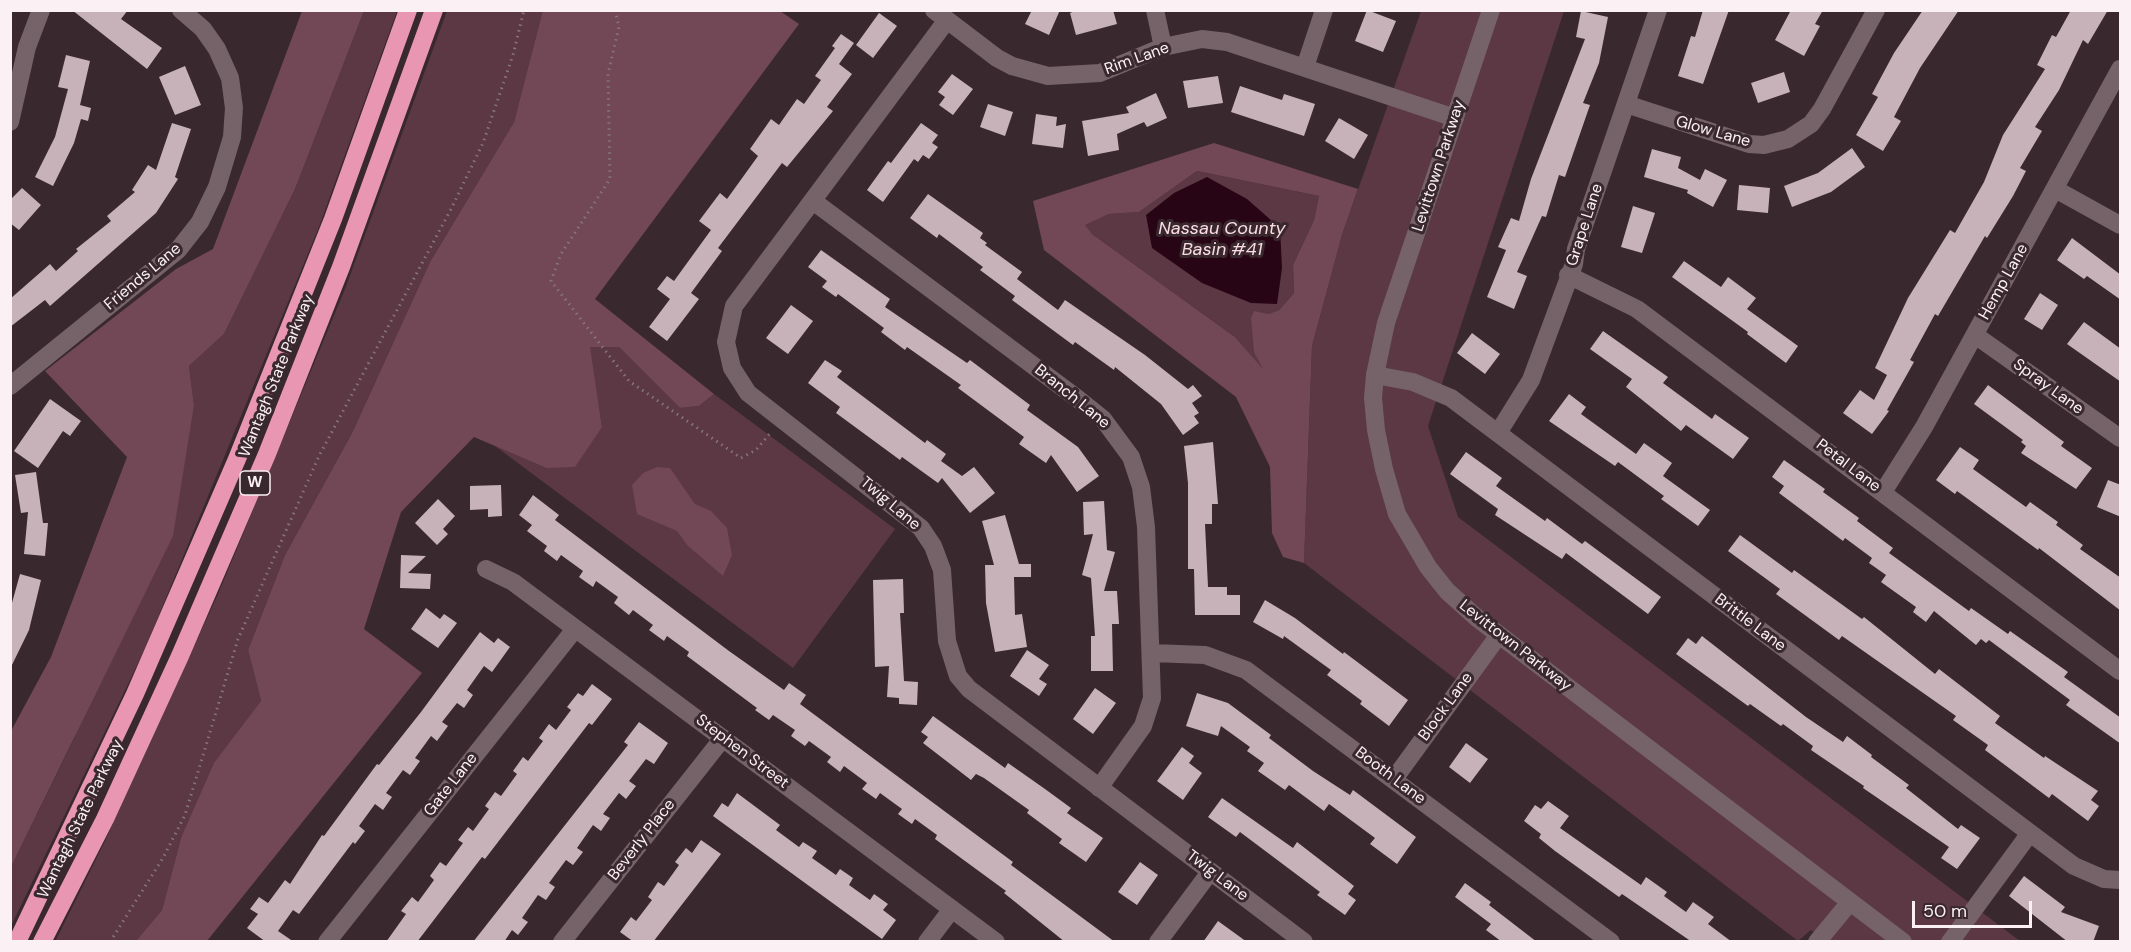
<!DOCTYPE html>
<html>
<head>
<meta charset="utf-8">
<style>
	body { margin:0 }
	#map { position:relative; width:2131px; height:952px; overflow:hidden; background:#39292e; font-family:"DM Sans",sans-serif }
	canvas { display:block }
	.frame { position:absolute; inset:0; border:12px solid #fbf0f3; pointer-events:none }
	.scale { position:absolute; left:1912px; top:901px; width:120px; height:27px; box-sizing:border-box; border:3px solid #fbf0f3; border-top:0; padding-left:8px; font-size:18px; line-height:21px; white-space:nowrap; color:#fbf0f3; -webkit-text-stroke:4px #39292e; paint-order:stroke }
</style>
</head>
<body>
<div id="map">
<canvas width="2131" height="952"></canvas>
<div class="frame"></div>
<div class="scale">50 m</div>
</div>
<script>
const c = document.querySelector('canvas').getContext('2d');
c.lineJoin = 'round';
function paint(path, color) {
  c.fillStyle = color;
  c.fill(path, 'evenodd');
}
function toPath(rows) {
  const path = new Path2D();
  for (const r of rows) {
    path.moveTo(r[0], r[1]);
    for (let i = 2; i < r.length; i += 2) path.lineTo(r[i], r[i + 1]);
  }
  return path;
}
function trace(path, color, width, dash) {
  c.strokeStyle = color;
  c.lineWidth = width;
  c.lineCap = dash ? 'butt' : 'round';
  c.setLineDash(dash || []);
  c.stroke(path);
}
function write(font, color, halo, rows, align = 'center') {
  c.font = font + ' "DM Sans",sans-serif';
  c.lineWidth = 6;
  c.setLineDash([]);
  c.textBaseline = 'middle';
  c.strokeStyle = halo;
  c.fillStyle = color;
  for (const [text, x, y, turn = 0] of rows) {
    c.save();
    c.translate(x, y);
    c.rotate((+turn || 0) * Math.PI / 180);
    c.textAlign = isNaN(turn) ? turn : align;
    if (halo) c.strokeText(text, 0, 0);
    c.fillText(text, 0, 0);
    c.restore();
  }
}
const green = toPath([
	[364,11,397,11,319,227,145,649,11,926,11,867,75,737,194,405,189,366,224,334,252,277,295,189],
	[447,11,543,11,514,122,430,262,352,433,285,555,248,650,261,701,181,838,162,910,136,941,55,942,104,843,218,594,345,289],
	[1421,11,1564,11,1428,426,1458,517,2020,941,1826,941,1811,930,1798,941,1304,563,1312,346,1342,235],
	[1197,171,1319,196,1314,220,1293,265,1294,293,1279,310,1268,314,1265,372,1235,337,1092,234,1084,225,1109,214,1139,212],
	[589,347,619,347,680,408,699,406,714,394,895,529,793,668,495,446,546,468,602,426]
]);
const forest = toPath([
	[543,10,780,11,799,24,595,299,714,394,699,406,680,408,619,347,590,347,602,427,575,467,546,468,474,437,401,512,364,629,422,673,207,941,136,941,162,910,181,838,214,763,261,701,248,650,285,555,352,433,430,262,514,122],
	[302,11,364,11,295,189,252,277,224,334,189,366,194,405,173,536,11,867,11,731,51,657,127,457,45,371,176,269,213,249],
	[1214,143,1358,189,1342,235,1312,346,1304,563,1283,557,1272,533,1270,467,1236,397,1044,250,1033,201],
	[1197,171,1319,196,1314,220,1293,265,1294,293,1279,310,1268,314,1254,311,1251,318,1254,352,1263,369,1235,337,1092,234,1085,225,1109,214,1139,212],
	[657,467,670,468,695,504,711,511,727,528,732,555,723,576,687,545,677,531,637,514,632,485,643,473]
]);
const water = toPath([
	[1207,177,1247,199,1280,228,1282,268,1277,304,1251,303,1202,283,1152,248,1146,215,1174,193]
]);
const building = toPath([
	[72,10,128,10,121,19,162,48,147,69],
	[1032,10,1060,10,1049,35,1025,24],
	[1077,10,1113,10,1117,24,1076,35,1070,13],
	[1367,10,1396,21,1383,52,1355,41],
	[1703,10,1729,10,1703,84,1678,76,1691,36,1695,37],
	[1791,10,1823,10,1815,24,1820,26,1804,56,1775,40],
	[1923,10,1959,10,1920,68,1894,117,1901,121,1883,151,1856,135,1878,97,1872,94,1894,53],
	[2071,10,2108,10,2088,44,2083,40,2059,90,2035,127,2042,131,2020,168,2026,171,2013,196,1987,238,1985,236,1938,316,1935,314,1910,360,1914,362,1887,410,1889,411,1872,434,1843,413,1860,390,1874,400,1887,375,1875,368,1908,298,1950,230,1955,233,1984,182,2003,135,2045,69,2037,65,2052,35,2056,37],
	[1581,11,1608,17,1599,63,1583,103,1590,105,1565,177,1559,175,1546,217,1542,216,1517,272,1527,276,1514,309,1487,297,1506,250,1498,247,1511,218,1519,221,1531,179,1585,39,1576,37],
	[879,13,897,26,873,58,856,45],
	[841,34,854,43,839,64,852,74,827,107,833,111,787,167,782,163,718,248,722,251,691,293,699,299,667,341,649,327,670,299,657,289,667,276,674,281,711,230,699,221,720,193,727,199,758,156,750,149,771,119,779,125,797,99,804,104,821,80,815,76,835,48,832,46],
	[66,55,90,61,80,105,91,108,88,121,81,119,74,143,53,186,35,177,55,137,68,89,58,87],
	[185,66,201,105,175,115,159,77],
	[1784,72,1790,92,1758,103,1751,83],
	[952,74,973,89,953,115,939,105,945,97,938,92],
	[1218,76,1223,103,1188,108,1183,81],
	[1240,86,1282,100,1284,94,1315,104,1304,136,1231,112],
	[1156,93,1167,118,1147,127,1144,122,1117,134,1119,150,1088,156,1082,121,1129,113,1126,107],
	[988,104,1013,112,1005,136,980,127],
	[1036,114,1057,117,1056,126,1066,124,1063,148,1032,144],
	[1339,118,1368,135,1354,159,1325,141],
	[172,123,191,129,175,177,178,179,156,213,50,306,45,300,10,327,10,299,50,264,56,271,78,251,76,249,111,221,107,216,135,192,132,190,148,165,156,170],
	[921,123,938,135,932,143,938,147,929,159,923,155,918,162,914,159,883,202,867,190,888,161,891,163],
	[1852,148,1865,167,1831,192,1792,207,1784,186,1818,173],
	[1652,149,1681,157,1678,168,1700,180,1705,169,1727,180,1713,207,1687,193,1688,190,1644,177],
	[1739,185,1770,188,1768,213,1737,210],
	[22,188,41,205,19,230,10,223,10,200],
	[928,194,983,233,980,238,987,243,985,245,1022,272,1017,279,1058,310,1065,300,1145,355,1188,389,1193,385,1202,396,1192,403,1199,413,1194,416,1199,423,1183,435,1161,404,1115,367,1114,370,1075,342,1073,345,1012,300,1015,296,980,270,983,267,939,234,937,238,910,218],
	[1633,206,1655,213,1642,253,1621,247],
	[2072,238,2121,275,2121,300,2087,276,2084,279,2057,260],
	[821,250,890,299,885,307,967,363,970,360,1030,405,1027,410,1078,447,1099,476,1077,492,1051,455,1046,463,1019,444,1024,437,958,388,961,385,907,347,905,350,881,332,884,328,838,294,836,297,822,287,827,281,808,267],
	[1684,261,1721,287,1728,277,1756,298,1747,309,1798,346,1786,363,1747,334,1748,332,1672,277],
	[2040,293,2058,305,2042,330,2024,319],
	[791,305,813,321,788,354,766,338],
	[2084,322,2121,349,2121,382,2067,344],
	[1603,331,1668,377,1663,383,1712,419,1715,414,1749,438,1733,459,1686,425,1681,431,1626,387,1632,379,1590,349],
	[1472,333,1500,354,1485,374,1457,353],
	[825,360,842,371,837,377,925,443,927,440,946,454,941,461,962,476,974,467,995,493,970,513,942,478,938,483,902,457,900,460,836,413,840,407,808,383],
	[1988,385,2064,442,2061,446,2092,468,2076,489,2021,453,2026,446,2021,442,2023,440,1974,404],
	[1569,394,1586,407,1581,414,1636,454,1644,443,1672,463,1663,476,1710,510,1698,526,1661,499,1664,496,1618,462,1615,466,1549,421],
	[50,399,81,421,70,436,63,431,38,468,14,451],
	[1213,442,1218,504,1212,504,1212,524,1205,524,1208,587,1227,587,1227,595,1240,595,1240,615,1195,615,1194,569,1188,569,1188,483,1184,446],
	[1960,447,1979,460,1973,469,2026,507,2030,502,2058,522,2056,525,2083,545,2080,549,2121,578,2121,611,2039,548,2038,550,1957,491,1955,494,1936,480],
	[1466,452,1502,478,1496,486,1545,521,1547,518,1582,544,1585,541,1661,597,1648,614,1566,553,1562,559,1495,515,1498,509,1450,474],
	[1784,460,1825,489,1823,492,1859,518,1857,521,1893,548,1889,553,1969,611,1971,608,2008,634,2010,631,2068,672,2064,677,2121,718,2121,744,2066,705,2070,700,1989,640,1986,643,1981,639,1976,645,1934,611,1926,622,1913,612,1916,607,1881,582,1886,575,1869,563,1872,558,1845,538,1843,541,1779,493,1784,486,1772,477],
	[36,472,43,523,48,523,45,556,24,554,28,512,21,513,15,475],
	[2108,480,2121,485,2121,517,2097,507],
	[501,485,502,516,488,517,488,509,470,510,470,486],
	[533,495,559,515,555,520,729,651,784,690,789,683,806,695,800,704,1013,862,1011,865,1115,942,1065,942,1004,893,1006,891,935,839,937,835,915,819,912,824,898,814,902,809,880,793,876,799,862,789,867,783,844,766,840,772,827,762,831,757,809,741,805,746,791,736,795,730,773,715,769,720,755,710,757,708,687,656,689,652,667,636,664,641,649,630,653,625,633,610,629,615,614,603,618,597,596,581,593,587,579,577,583,571,561,555,557,561,544,551,547,546,527,531,532,525,519,515],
	[438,499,455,516,443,529,448,534,437,545,415,523],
	[1104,501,1107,550,1115,552,1104,591,1117,591,1119,624,1112,624,1113,671,1091,671,1091,636,1095,636,1091,578,1082,575,1093,534,1084,535,1083,502],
	[1005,515,1019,564,1031,564,1031,577,1014,577,1015,615,1022,614,1027,647,995,652,986,603,985,565,994,565,982,521],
	[1740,535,1792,573,1794,570,1862,619,1864,617,1935,674,1939,669,2000,716,1995,723,2044,758,2045,756,2098,791,2091,800,2099,806,2088,821,2052,794,2049,798,1985,750,1988,745,1953,720,1956,716,1842,636,1839,640,1776,594,1780,589,1728,551],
	[401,555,426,556,408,573,431,574,430,589,400,588],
	[20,574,41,580,29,630,10,669,10,610],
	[903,579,904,613,900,613,904,681,918,682,917,705,899,704,899,698,887,697,889,666,875,667,873,580],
	[1265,600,1295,618,1343,654,1344,652,1408,700,1389,726,1360,704,1362,701,1327,675,1331,670,1284,636,1283,639,1253,622],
	[426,608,440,619,444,614,457,623,438,648,411,629],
	[480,632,494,643,498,638,510,647,492,672,484,666,467,690,473,695,464,708,457,703,442,722,448,726,437,741,431,736,415,758,420,761,410,775,403,770,386,793,392,797,383,810,375,804,359,826,365,831,355,844,353,842,299,914,293,910,278,931,294,942,266,942,247,928,258,914,250,909,259,897,268,903,285,880,290,884,322,835,324,836,377,764,379,765,421,712],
	[1702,636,1806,717,1843,742,1847,736,1872,755,1871,757,1909,785,1906,788,1958,829,1961,825,1980,838,1957,869,1941,858,1949,847,1863,788,1864,786,1811,750,1813,746,1783,724,1781,726,1750,704,1748,706,1676,654,1688,638,1696,644],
	[1027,650,1049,665,1039,679,1047,684,1039,696,1010,676],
	[592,684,612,699,592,725,589,723,485,859,482,857,417,942,386,942,406,914,401,911,412,897,418,902,434,880,430,876,440,862,446,866,463,843,458,840,468,827,473,831,489,809,485,806,495,792,501,796,517,774,513,771,523,757,528,761,543,741,539,738,549,724,556,730,571,710,567,707,578,693,583,696],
	[1095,688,1116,703,1093,734,1073,719],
	[1197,693,1228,703,1271,735,1269,738,1313,771,1350,795,1353,790,1416,837,1397,864,1370,844,1375,838,1329,804,1324,811,1289,785,1285,790,1258,771,1264,763,1247,751,1250,747,1221,726,1218,736,1186,726],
	[933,716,1005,768,1008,763,1045,789,1071,808,1067,813,1103,838,1086,862,1059,843,1062,839,1027,813,1029,810,984,778,976,774,971,780,923,743,928,737,921,732],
	[639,722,668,743,654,764,646,759,629,781,636,786,626,799,619,793,603,814,610,818,601,831,593,825,577,848,583,852,573,865,566,860,549,883,555,887,546,900,538,895,522,918,528,922,518,935,512,930,504,942,473,942,628,745,624,742],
	[1466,743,1488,759,1470,783,1449,767],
	[1182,747,1194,756,1189,763,1202,773,1183,800,1157,781],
	[737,793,780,825,776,830,799,847,803,842,817,851,812,858,836,875,840,869,853,878,849,885,870,900,874,894,888,904,883,910,896,920,882,939,713,816,722,803,728,807],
	[1222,798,1293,848,1297,842,1354,886,1348,894,1356,900,1345,915,1317,895,1320,892,1240,832,1236,837,1208,817],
	[1548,801,1569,816,1560,828,1641,885,1646,877,1667,892,1664,896,1686,912,1693,902,1714,917,1708,924,1732,942,1692,942,1622,894,1619,897,1555,851,1539,838,1541,834,1524,821,1535,805,1541,809],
	[701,840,721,854,653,942,634,942,620,932,631,917,636,921,652,900,648,897,658,882,664,886,679,865,675,862,686,848,692,853],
	[1140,862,1158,875,1137,905,1118,892],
	[2024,876,2065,907,2061,912,2099,926,2093,942,2068,942,2009,896],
	[1465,883,1491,902,1489,905,1537,942,1502,942,1486,930,1491,924,1455,897],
	[1218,921,1247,942,1203,942]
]);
const path = toPath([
	[615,10,619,27,608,74,610,179,561,254,551,281,629,381,741,458,756,450,772,431],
	[110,942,163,858,185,815,238,639,319,456,451,209,483,143,513,55,524,10]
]);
const street = toPath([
	[934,10,997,58,1012,66,1048,76,1100,73,1163,47,1202,39,1227,42,1455,118],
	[1155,10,1163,47],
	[947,20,734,306,726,342,732,368,748,393,921,528,933,546,942,570,947,641,958,676,969,689,1304,942],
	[1305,67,1324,10],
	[1626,104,1749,144,1764,145,1788,139,1811,124,1822,109,1876,10],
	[10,122,27,47,41,10],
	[2055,189,2120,225],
	[813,201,1078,399,1103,419,1131,457,1141,487,1146,527,1152,698,1143,726,1099,788],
	[1568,275,1637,309,2120,671],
	[1975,335,2120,438],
	[1375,375,1413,382,1451,398,2074,866,2104,879,2120,880],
	[10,386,178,250,200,222,217,187,232,137,234,108,230,78,217,49,203,29,181,10],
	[1498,433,1531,380,1574,264,1576,249,1658,10],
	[1883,492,1924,427,2120,69],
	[486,569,513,582,996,942],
	[1152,653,1205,655,1246,670,1611,942],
	[1394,779,1499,635],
	[327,942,575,629],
	[562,942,723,738],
	[927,942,952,909],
	[1158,942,1210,872],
	[1817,942,1850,902],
	[1950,942,2030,833]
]);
const secondary = toPath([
	[1491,10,1386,323,1375,375,1373,398,1376,430,1384,469,1397,514,1428,567,1447,591,1477,618,1903,942]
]);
const highway = toPath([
	[17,942,135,694,237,459,333,219,408,10],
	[42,942,105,819,180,656,267,454,341,267,434,10]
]);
const shields = [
	[255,483,30]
];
const shieldNames = [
	["W",255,483]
];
const streetNames = [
	["Rim Lane",1137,59,-20],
	["Glow Lane",1713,132,16],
	["Levittown Parkway",1439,166,-72],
	["Grape Lane",1585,225,-72],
	["Friends Lane",143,277,-40],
	["Hemp Lane",2004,282,-61],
	["Wantagh State Parkway",277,376,-68],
	["Spray Lane",2048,387,36],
	["Branch Lane",1072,397,39],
	["Petal Lane",1848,466,37],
	["Twig Lane",890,504,40],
	["Brittle Lane",1750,623,37],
	["Levittown Parkway",1515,646,38],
	["Block Lane",1446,707,-54],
	["Stephen Street",742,752,37],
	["Booth Lane",1390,776,37],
	["Gate Lane",451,785,-52],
	["Wantagh State Parkway",81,819,-64],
	["Beverly Place",642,840,-52],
	["Twig Lane",1217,876,37]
];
const waterNames = [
	["Nassau County",1222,229],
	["Basin #41",1222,250]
];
paint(green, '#5b3843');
paint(forest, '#724756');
paint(water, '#280514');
paint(building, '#c6b2b8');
trace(path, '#84767a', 3, [1.5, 4.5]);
trace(street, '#766369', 18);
trace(secondary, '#766369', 18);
trace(highway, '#e996b2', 18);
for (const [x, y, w] of shields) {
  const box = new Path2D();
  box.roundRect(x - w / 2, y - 12, w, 24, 4.5);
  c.fillStyle = '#39292e';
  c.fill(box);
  trace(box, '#fbf0f3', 1.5);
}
write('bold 15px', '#fbf0f3', null, shieldNames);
write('16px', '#fbf0f3', '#39292e', streetNames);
write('italic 18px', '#fbdbe4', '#39292e', waterNames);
</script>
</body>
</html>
